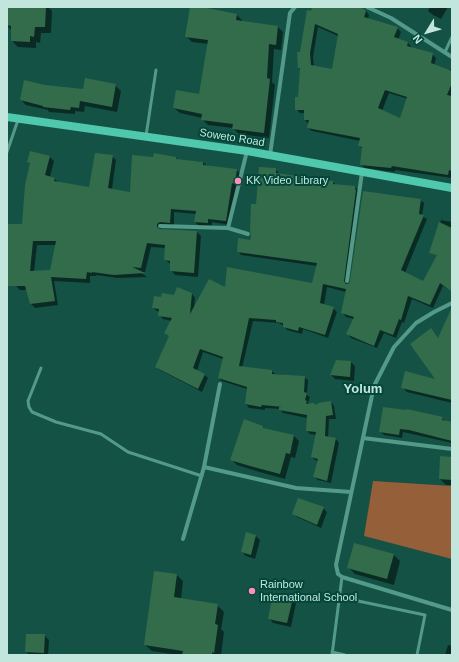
<!DOCTYPE html>
<html>
<head>
<meta charset="utf-8">
<style>
	body { margin:0 }
	#map { position:relative; width:459px; height:662px; overflow:hidden; background:#145245; font-family:Arial,sans-serif }
	canvas { display:block }
	.frame { position:absolute; inset:0; border:8px solid #c2e6db; pointer-events:none }
	.north { position:absolute; left:407px; top:12px; width:40px; height:40px; -webkit-text-stroke:3px #03473a; paint-order:stroke; rotate:233deg; font-size:11px; font-weight:700; line-height:16px; text-align:center; color:#c2e6db }
	.north::after { content:''; display:block; margin:auto; width:14px; height:18px; background:#c2e6db; clip-path:polygon(50% 0,100% 100%,50% 72%,0 100%) }
</style>
</head>
<body>
<div id="map">
<canvas width="459" height="662"></canvas>
<div class="frame"></div>
<div class="north">N</div>
</div>
<script>
const c = document.querySelector('canvas').getContext('2d');
c.lineJoin = 'round';
function paint(path, color) {
  c.fillStyle = color;
  c.fill(path, 'evenodd');
}
function toPath(rows) {
  const path = new Path2D();
  for (const r of rows) {
    path.moveTo(r[0], r[1]);
    for (let i = 2; i < r.length; i += 2) path.lineTo(r[i], r[i + 1]);
  }
  return path;
}
function trace(path, color, width, dash) {
  c.strokeStyle = color;
  c.lineWidth = width;
  c.lineCap = dash ? 'butt' : 'round';
  c.setLineDash(dash || []);
  c.stroke(path);
}
function write(font, color, halo, rows, align = 'center') {
  c.font = font + ' Arial,sans-serif';
  c.lineWidth = 4;
  c.setLineDash([]);
  c.textBaseline = 'middle';
  c.strokeStyle = halo;
  c.fillStyle = color;
  for (const [text, x, y, turn = 0] of rows) {
    c.save();
    c.translate(x, y);
    c.rotate((+turn || 0) * Math.PI / 180);
    c.textAlign = isNaN(turn) ? turn : align;
    if (halo) c.strokeText(text, 0, 0);
    c.fillText(text, 0, 0);
    c.restore();
  }
}
const green = toPath([
	[373,481,452,486,452,559,364,536]
]);
const shadow = toPath([
	[7,7,48,7,52,11,51,33,41,33,40,43,36,42,36,48,18,47,12,41,12,31,7,25],
	[191,7,237,15,242,20,242,22,278,27,283,32,281,50,274,49,272,82,275,85,269,138,239,134,233,128,208,125,202,119,202,118,180,113,174,108,199,96,209,44,192,42,186,36],
	[313,7,354,7,366,11,369,15,368,19,397,28,401,32,398,40,408,43,411,46,411,48,432,54,436,58,434,66,449,71,452,67,452,178,395,170,395,172,365,168,361,165,363,149,359,146,360,141,312,131,308,128,308,123,305,120,305,113,300,113,296,109,299,98,301,70,299,68,301,53],
	[318,27,338,36,333,70,314,67,313,57],
	[389,93,408,99,401,119,382,111],
	[430,7,448,7,441,19,433,15,428,11],
	[115,85,121,91,117,112,85,106,84,112,75,111,75,114,49,112,48,110,26,105,21,100,45,86,84,90],
	[31,152,50,157,54,161,50,177,54,178,59,183,90,188,112,156,116,160,112,189,131,193,176,158,178,160,203,162,207,166,236,170,241,174,239,187,236,187,230,225,212,222,212,227,199,226,195,222,196,214,174,212,174,226,164,226,160,229,161,231,197,232,201,236,198,277,175,275,171,270,171,264,165,260,166,248,151,247,145,272,140,272,147,277,118,278,96,275,96,276,90,276,90,283,54,281,58,305,35,308,31,304,27,290,20,290,16,286,7,284,7,225,23,225,31,164,28,162],
	[37,245,56,245,50,271,34,272],
	[275,169,279,173,279,174,333,182,336,185,355,187,358,190,359,194,347,285,349,285,420,200,424,203,422,216,427,219,405,273,424,283,452,256,452,292,443,286,433,308,412,299,404,323,402,322,396,338,384,333,377,348,351,338,348,334,354,319,346,317,343,313,346,292,327,287,324,305,333,308,337,312,328,338,303,329,302,334,287,330,284,326,279,323,253,321,242,368,272,371,275,374,304,377,308,380,307,395,310,397,308,403,309,405,318,406,331,402,334,406,336,419,329,419,328,438,336,439,339,443,331,483,318,480,314,477,318,461,315,460,312,457,317,435,310,434,307,431,307,418,283,413,280,409,265,408,265,410,249,408,246,404,247,389,222,381,219,378,223,359,203,352,197,371,205,375,208,378,202,392,160,370,156,367,170,337,166,333,172,321,163,319,159,315,160,312,157,311,153,308,162,298,192,294,195,298,194,309,226,289,313,284,317,266,241,255,238,251,250,241,257,205],
	[441,220,452,222,452,250,434,243],
	[452,321,452,403,407,392,403,388,437,380,435,334,438,338],
	[351,362,355,366,354,381,335,379,331,375],
	[442,418,446,422,452,423,452,443,403,432,402,438,384,435,380,431],
	[263,427,266,430,294,436,299,441,295,458,291,457,285,479,256,471,237,465,232,460],
	[452,458,452,485,446,485,440,479],
	[323,508,327,512,321,528,297,517,294,514],
	[256,536,260,540,255,559,246,556,242,552],
	[394,555,400,561,394,585,355,574,348,567],
	[177,575,183,581,181,599,217,605,224,612,221,629,224,632,221,655,178,655,152,651,145,645],
	[292,598,296,603,291,627,273,623,269,618],
	[44,635,49,640,48,655,30,655,26,652],
	[448,645,452,646,452,655,445,655]
]);
const building = toPath([
	[7,7,46,7,45,27,35,27,34,37,30,36,30,42,11,41,11,26,7,25],
	[190,7,202,7,237,14,236,20,278,26,276,45,269,44,267,78,270,79,264,133,232,129,233,124,201,120,202,114,173,108,176,90,199,94,208,40,185,37],
	[312,7,358,7,364,9,366,11,364,17,398,27,394,37,408,42,407,46,433,53,431,63,452,71,452,83,447,95,452,96,452,171,449,170,448,175,392,166,391,168,360,165,362,147,358,146,360,138,307,128,309,120,304,120,304,110,295,110,295,97,298,97,300,68,298,68,297,52,300,52,307,10,311,11],
	[315,24,338,34,332,69,311,65,310,53],
	[385,90,407,97,400,118,378,108],
	[85,78,116,84,112,107,80,101,79,108,71,107,70,110,43,107,43,106,20,100,24,80,45,85,83,89],
	[30,151,50,156,45,175,55,178,54,181,89,187,95,153,113,155,108,188,130,192,132,155,153,157,154,153,176,157,176,159,203,162,203,165,237,169,235,184,232,183,226,221,208,219,208,223,194,222,196,211,171,209,170,223,160,222,157,224,157,227,160,229,197,231,194,273,170,271,170,261,164,260,165,245,147,243,141,268,132,267,145,273,114,275,92,272,92,273,87,272,86,279,51,277,55,301,30,304,25,286,7,286,7,224,22,224,25,185,30,163,27,162],
	[33,241,56,241,50,270,30,271],
	[259,167,276,168,276,173,333,181,333,184,355,186,355,189,356,190,344,281,346,284,349,284,350,281,363,191,421,199,419,214,424,215,401,270,423,281,437,255,429,253,439,222,452,228,452,292,440,283,430,305,408,296,401,320,399,319,393,335,380,330,374,346,346,334,354,317,341,313,346,289,323,284,320,303,334,307,325,335,299,327,298,331,283,327,283,323,276,322,276,320,249,318,239,366,272,370,272,374,305,376,304,392,307,393,305,400,307,401,306,404,313,403,317,405,318,403,331,401,333,415,326,416,325,436,336,438,327,481,313,477,318,459,311,457,316,432,306,431,307,415,279,410,279,407,283,407,262,405,261,407,245,404,247,387,218,378,223,357,200,349,193,368,205,374,198,389,155,367,169,336,164,333,172,318,158,316,159,309,152,308,154,296,161,297,162,293,174,295,177,287,192,293,190,314,209,279,225,287,227,267,312,283,317,263,237,252,238,238,250,240,251,235,250,231,251,204,256,204],
	[452,307,452,400,401,388,405,371,435,379,410,344,431,328,438,338],
	[336,360,351,361,350,377,330,375],
	[383,407,406,410,407,409,443,417,442,420,452,422,452,441,409,430,400,429,399,435,379,432],
	[244,419,263,426,263,428,294,435,290,454,286,453,280,474,250,466,230,460],
	[440,456,452,457,452,480,439,479],
	[298,498,324,507,317,525,292,514],
	[246,532,256,535,251,555,241,552],
	[354,543,394,554,387,579,347,568],
	[154,571,177,574,174,597,218,604,215,624,218,625,214,653,212,652,212,655,182,655,183,651,144,645],
	[273,593,293,598,287,623,268,619],
	[26,634,45,634,44,653,25,652]
]);
const lane = toPath([
	[445,52,452,37],
	[146,136,156,70],
	[7,152,18,120],
	[41,368,28,401,29,407,32,412,56,422,101,434,128,452,202,476],
	[339,597,425,615,417,655],
	[332,652,345,655],
	[332,655,342,577]
]);
const street = toPath([
	[367,7,391,18,452,57],
	[247,151,228,228,248,234],
	[270,155,290,13,295,7],
	[160,226,228,228],
	[347,281,362,172],
	[452,303,434,312,416,323,394,347,374,386,336,565,338,574,342,577,452,610],
	[220,384,204,467,296,488,351,492],
	[363,438,452,449],
	[183,539,204,467]
]);
const secondary = toPath([
	[7,117,247,151,452,188]
]);
const markers = [
	[238,181,4,"#fe8ebb"],
	[252,591,4,"#fe8ebb"]
];
const streetNames = [
	["Soweto Road",232,138,9]
];
const poiNames = [
	["KK Video Library",246,181],
	["Rainbow",260,585],
	["International School",260,598]
];
const quarterNames = [
	["Yolum",363,389]
];
paint(green, '#945f39');
paint(shadow, '#0007');
paint(building, '#336c4a');
trace(lane, '#549a88', 3);
trace(street, '#549a88', 4);
trace(secondary, '#50c8ad', 8);
for (const [x, y, r, color] of markers) {
  const dot = new Path2D();
  dot.arc(x, y, r, 0, 2 * Math.PI);
  c.fillStyle = color;
  c.fill(dot);
  trace(dot, '#03473a', 1.5);
}
write('11px', '#c2e6db', '#03473a', streetNames);
write('11px', '#c2e6db', '#03473a', poiNames, 'left');
write('bold 13px', '#c2e6db', '#03473a', quarterNames);
</script>
</body>
</html>
